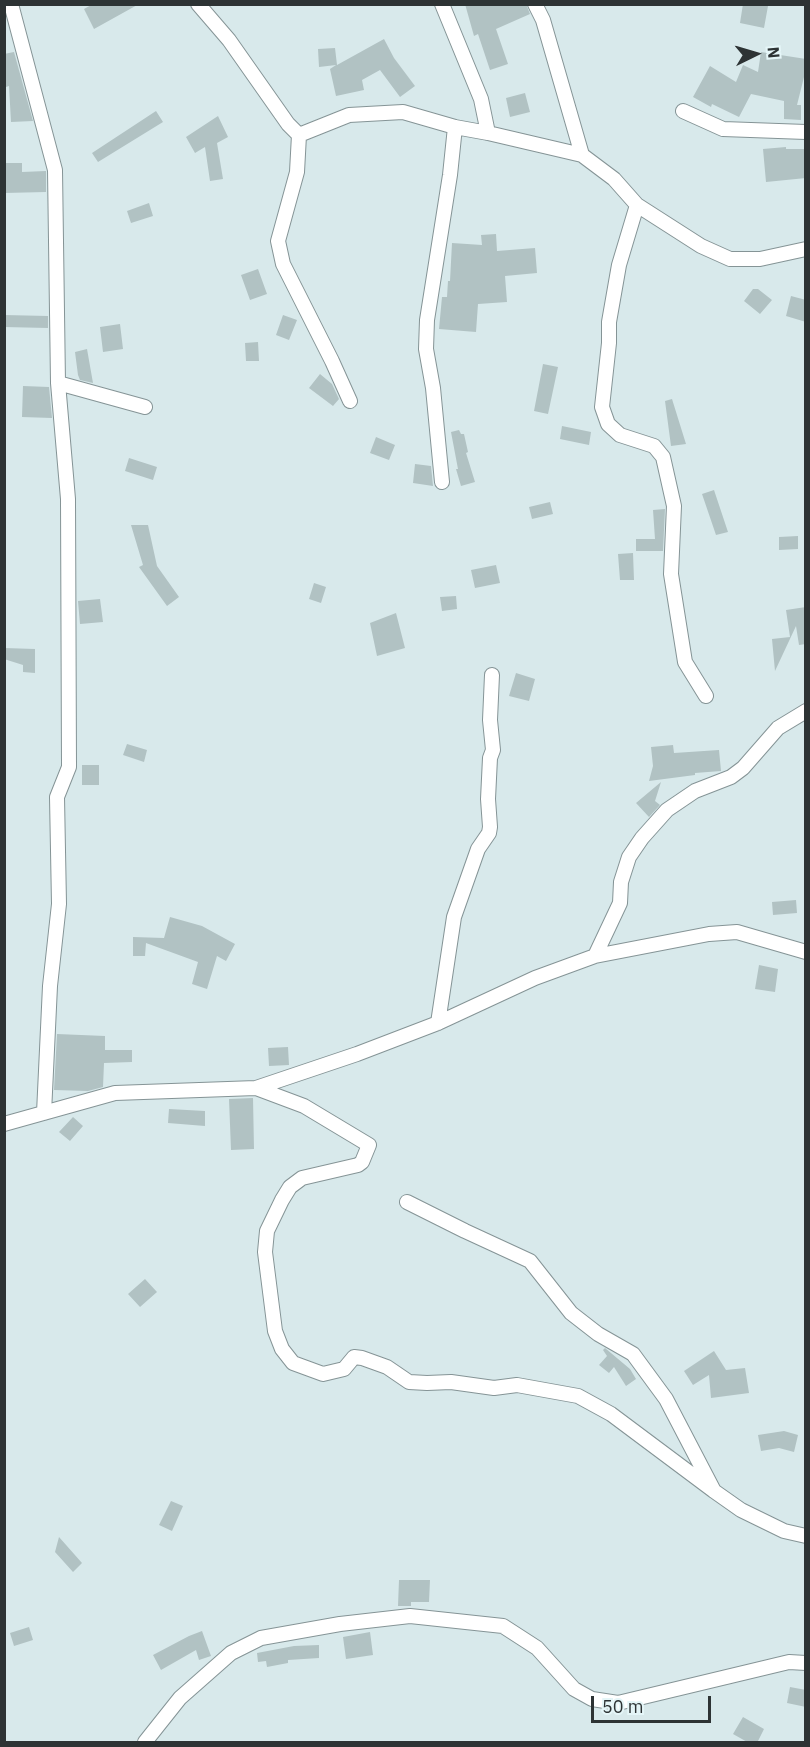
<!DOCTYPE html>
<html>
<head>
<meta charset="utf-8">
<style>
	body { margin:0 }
	#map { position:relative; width:810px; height:1747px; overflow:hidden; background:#d8e9eb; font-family:"IBM Plex Sans",sans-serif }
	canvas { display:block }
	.frame { position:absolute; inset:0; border:6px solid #2d3334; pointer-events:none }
	.north { position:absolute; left:726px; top:24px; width:60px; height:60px; -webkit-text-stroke:4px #e5f6f8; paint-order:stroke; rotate:85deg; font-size:16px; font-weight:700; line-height:24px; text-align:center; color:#2d3334 }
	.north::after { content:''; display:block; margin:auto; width:21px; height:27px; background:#2d3334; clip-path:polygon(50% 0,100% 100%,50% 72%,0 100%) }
	.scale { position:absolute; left:591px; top:1696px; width:120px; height:27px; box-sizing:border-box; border:3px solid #2d3334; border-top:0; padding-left:8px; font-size:18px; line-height:21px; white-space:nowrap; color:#2d3334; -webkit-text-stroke:4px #e5f6f8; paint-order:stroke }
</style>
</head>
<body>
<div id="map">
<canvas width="810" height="1747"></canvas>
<div class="frame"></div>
<div class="north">N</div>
<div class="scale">50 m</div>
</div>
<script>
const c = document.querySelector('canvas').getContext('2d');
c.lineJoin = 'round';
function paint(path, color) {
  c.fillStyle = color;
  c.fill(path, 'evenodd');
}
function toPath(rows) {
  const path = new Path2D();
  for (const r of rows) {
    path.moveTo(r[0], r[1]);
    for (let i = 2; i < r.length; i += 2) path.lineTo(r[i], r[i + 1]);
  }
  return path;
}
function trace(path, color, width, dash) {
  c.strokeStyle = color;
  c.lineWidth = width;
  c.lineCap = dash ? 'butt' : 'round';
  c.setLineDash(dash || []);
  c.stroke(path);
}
const building = toPath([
	[93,4,139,4,94,29,84,9],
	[465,4,526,4,530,14,496,29,508,64,490,70,478,34,474,36],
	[743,4,768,6,764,28,740,23],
	[384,39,394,58,415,86,400,97,380,70,362,80,364,90,336,96,330,69,336,65,319,67,318,49,335,48,337,65],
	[14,52,33,121,11,122,9,86,6,87,4,80,4,54],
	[761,52,806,59,806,69,797,105,801,105,801,120,784,119,784,101,751,94,739,117,712,104,711,107,693,97,710,66,736,82,743,65,758,72],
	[525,93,530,112,510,117,506,98],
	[156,111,163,122,98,162,92,153],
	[218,116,228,137,217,143,223,179,210,181,205,147,195,153,186,137],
	[786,147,786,149,804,149,804,155,806,155,806,178,766,182,763,149],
	[4,163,22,163,22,172,46,171,46,192,4,193],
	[149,203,153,216,131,223,127,211],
	[496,234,497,251,535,248,537,273,505,276,507,302,478,304,476,332,439,329,442,297,447,297,448,281,450,281,452,243,482,245,481,235],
	[258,269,267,294,250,300,241,275],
	[753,289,758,289,772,300,760,314,744,301],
	[791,296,806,300,806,322,786,316],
	[4,315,48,316,48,328,4,327],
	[283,315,297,320,289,340,276,335],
	[120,324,123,349,103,352,100,327],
	[258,342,259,361,246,361,245,343],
	[87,349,93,383,80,380,78,375,75,352],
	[543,364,558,367,548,414,534,411],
	[320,374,332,384,339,399,333,406,309,388],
	[23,386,49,387,52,418,22,417],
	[672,399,686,444,671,446,665,401],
	[562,426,591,432,589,445,560,439],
	[459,430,461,434,464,434,468,452,466,453,475,482,461,486,456,469,458,469,451,432],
	[376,437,395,445,389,460,370,453],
	[129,458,157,467,153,480,125,471],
	[415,464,431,466,433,486,413,483],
	[714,490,728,532,716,535,702,494],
	[550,502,553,514,532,519,529,507],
	[665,509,663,551,636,551,636,539,655,539,653,510],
	[131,525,148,525,157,566,179,597,167,606,139,567,143,565],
	[798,536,798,549,779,550,779,537],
	[633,553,634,580,620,580,618,554],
	[496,565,500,583,475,588,471,570],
	[314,583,326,587,321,603,309,599],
	[456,596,457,609,442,611,440,597],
	[100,599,103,622,80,624,78,601],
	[806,607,806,644,799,645,796,626,775,671,772,639,790,637,786,610],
	[396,613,405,648,377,656,370,623],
	[4,648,35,649,35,673,23,672,23,665,4,659],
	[516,673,535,679,529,701,509,696],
	[127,744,147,750,144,762,123,755],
	[673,745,674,753,719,750,721,771,695,773,695,775,649,781,653,766,651,747],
	[82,765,99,765,99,785,82,785],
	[661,782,655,801,660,805,649,817,636,803],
	[796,900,797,913,773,915,772,902],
	[170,917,202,926,235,944,226,961,217,956,207,989,192,984,198,962,146,943,145,956,133,956,133,937,164,938],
	[759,965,778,969,775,992,755,989],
	[57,1034,105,1036,105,1050,132,1050,132,1062,104,1063,103,1087,88,1091,54,1090],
	[288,1047,289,1065,269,1066,268,1048],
	[253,1098,254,1149,231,1150,229,1099],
	[169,1109,205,1111,205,1126,168,1123],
	[73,1117,83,1126,70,1141,59,1132],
	[145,1279,157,1292,140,1307,128,1294],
	[605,1348,630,1369,636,1379,626,1386,614,1367,609,1373,599,1365,607,1356,603,1350],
	[714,1351,726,1370,745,1368,749,1393,711,1398,709,1375,693,1385,684,1371],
	[784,1431,798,1435,794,1452,779,1448,761,1451,758,1435],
	[171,1501,183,1506,172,1531,159,1525],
	[59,1537,82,1563,73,1572,55,1552],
	[399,1580,430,1580,429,1602,411,1602,411,1606,398,1606],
	[29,1627,33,1640,14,1646,10,1633],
	[202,1631,211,1656,199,1660,196,1650,161,1670,153,1655,189,1636],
	[370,1632,373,1655,346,1659,343,1637],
	[319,1645,319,1658,288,1660,288,1663,267,1667,266,1661,258,1662,257,1653,294,1646],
	[790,1687,806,1690,806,1707,787,1703],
	[743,1717,764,1729,757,1743,749,1743,733,1734]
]);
const street = toPath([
	[11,4,55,170,58,383,68,499,69,767,57,797,59,904,50,986,44,1113],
	[198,4,229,40,288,124,299,135,297,172,278,241,283,264,332,361,350,401],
	[442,4,481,99,488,133],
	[535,4,543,20,582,155],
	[683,111,723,129,806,132],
	[299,135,349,115,403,112,455,127,488,133,582,155,614,179,637,205,701,246,730,259,760,259,806,249],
	[637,205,619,265,609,322,609,343,602,407,608,424,620,435,654,446,663,457,674,506,671,574,685,662,706,696],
	[58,383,145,407],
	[442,482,433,388,426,349,427,320,450,175,455,127],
	[595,956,620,903,621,882,629,857,642,838,667,810,695,791,731,777,743,768,778,728,806,711],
	[438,1023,454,917,478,849,489,833,490,827,488,799,490,758,493,750,490,720,492,675],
	[256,1088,304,1106,369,1145,362,1162,358,1165,302,1178,290,1187,282,1200,267,1231,265,1252,275,1331,282,1349,293,1363,323,1374,344,1369,354,1357,362,1358,387,1367,409,1382,427,1383,451,1382,494,1388,517,1385,578,1396,611,1414,714,1491],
	[4,1124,115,1093,256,1088,357,1054,438,1023,535,978,595,956,709,934,737,932,806,952],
	[407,1202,465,1231,530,1261,571,1313,598,1334,633,1354,666,1399,714,1491,741,1510,784,1531,806,1536],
	[145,1742,180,1698,231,1653,261,1638,340,1624,410,1616,503,1626,537,1648,574,1689,592,1699,618,1703,789,1662,806,1663]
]);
paint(building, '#b1c2c3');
trace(street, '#859496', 16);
trace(street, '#fff', 14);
</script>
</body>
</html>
